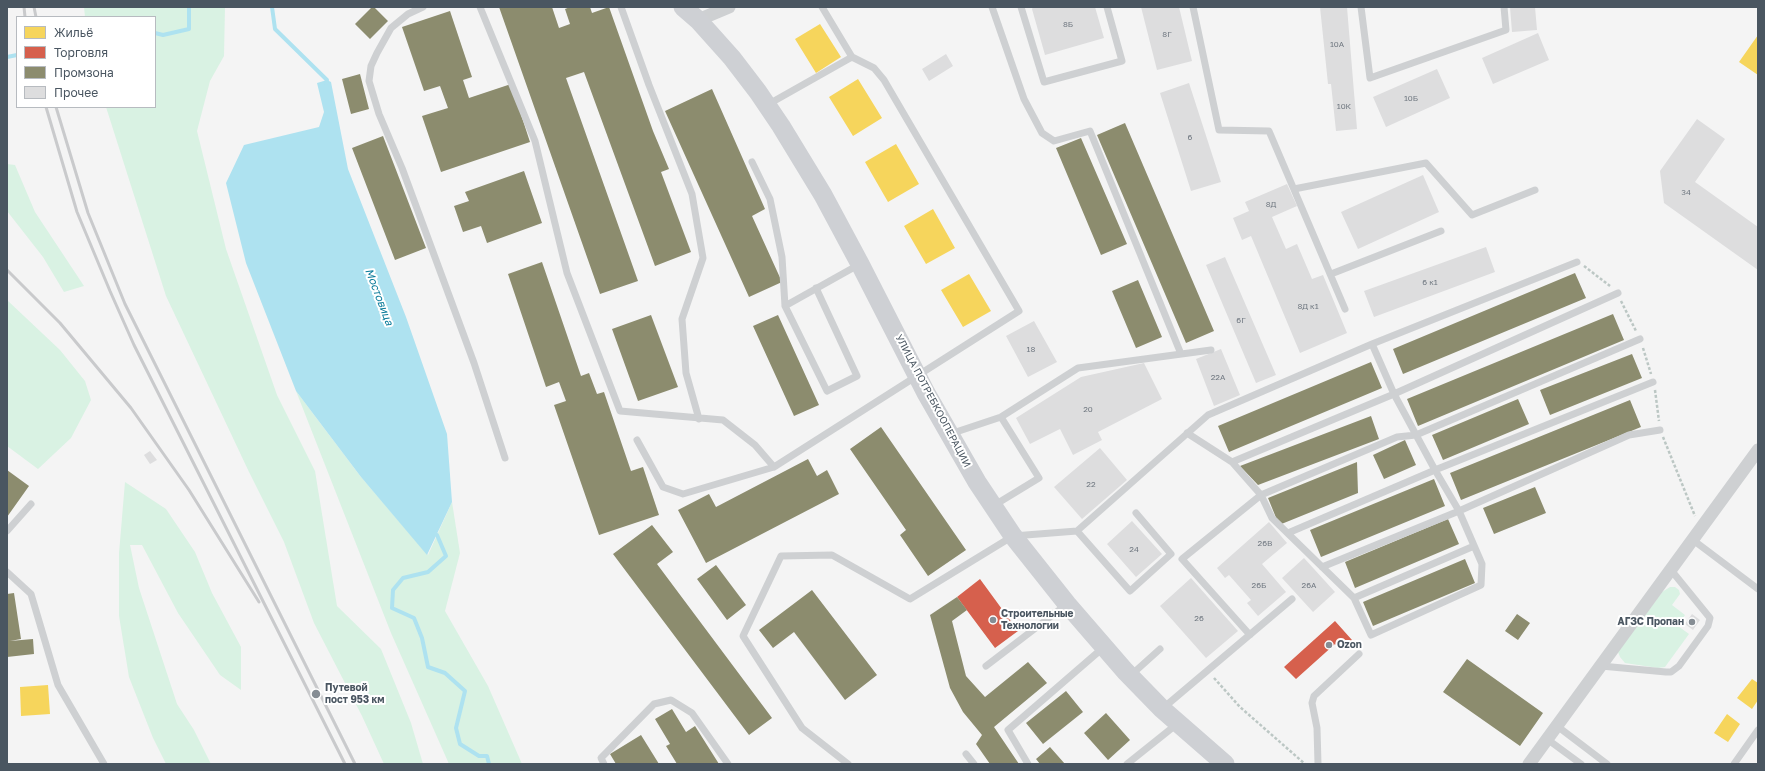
<!DOCTYPE html>
<html>
<head>
<meta charset="utf-8">
<style>
	body { margin:0 }
	#map { position:relative; width:1765px; height:771px; overflow:hidden; background:#f4f4f4; font-family:"Golos Text",sans-serif }
	canvas { display:block }
	.frame { position:absolute; inset:0; border:8px solid #4a5661; pointer-events:none }
	.legend { position:absolute; left:16px; top:16px; width:140px; height:92px; box-sizing:border-box; background:#fff; border:1px solid #b7bbc0; margin:0; padding:5px 7px; list-style:none; font-size:12px; color:#4a5661 }
	.legend li { display:flex; align-items:center; gap:8px; height:20px }
	.legend b { width:20px; border:1px solid #b7bbc0 }
</style>
</head>
<body>
<div id="map">
<canvas width="1765" height="771"></canvas>
<div class="frame"></div>
<ul class="legend">
<li><b style="height:11px;background:#f6d55c"></b>Жильё</li>
<li><b style="height:11px;background:#d6604d"></b>Торговля</li>
<li><b style="height:11px;background:#8c8c6e"></b>Промзона</li>
<li><b style="height:11px;background:#ddddde"></b>Прочее</li>
</ul>
</div>
<script>
const c = document.querySelector('canvas').getContext('2d');
c.lineJoin = 'round';
function paint(path, color) {
  c.fillStyle = color;
  c.fill(path, 'evenodd');
}
function toPath(rows) {
  const path = new Path2D();
  for (const r of rows) {
    path.moveTo(r[0], r[1]);
    for (let i = 2; i < r.length; i += 2) path.lineTo(r[i], r[i + 1]);
  }
  return path;
}
function trace(path, color, width, dash) {
  c.strokeStyle = color;
  c.lineWidth = width;
  c.lineCap = dash ? 'butt' : 'round';
  c.setLineDash(dash || []);
  c.stroke(path);
}
function write(font, color, halo, rows, align = 'center') {
  c.font = font + ' "Golos Text",sans-serif';
  c.lineWidth = 4;
  c.setLineDash([]);
  c.textBaseline = 'middle';
  c.strokeStyle = halo;
  c.fillStyle = color;
  for (const [text, x, y, turn = 0] of rows) {
    c.save();
    c.translate(x, y);
    c.rotate((+turn || 0) * Math.PI / 180);
    c.textAlign = isNaN(turn) ? turn : align;
    if (halo) c.strokeText(text, 0, 0);
    c.fillText(text, 0, 0);
    c.restore();
  }
}
const green = toPath([
	[84,7,225,7,224,56,210,81,197,131,226,249,277,395,315,471,337,606,381,649,411,723,423,764,384,764,362,716,314,623,284,542,249,472,166,296,106,107,155,107,155,17,85,17],
	[7,164,15,165,35,212,84,286,64,292,43,257,7,211],
	[7,300,60,350,85,381,91,400,71,438,38,469,7,446],
	[296,391,361,477,428,555,452,502,460,553,445,611,488,686,522,764,449,764,391,633],
	[125,482,166,509,195,552,212,593,241,647,241,690,220,675,178,613,142,545,130,545,139,588,177,704,194,730,211,764,166,764,153,738,129,677,119,616,119,553],
	[1670,587,1675,587,1679,590,1680,594,1672,605,1685,615,1678,626,1689,634,1665,667,1658,668,1625,663,1620,657,1618,652,1662,592]
]);
const water = toPath([
	[327,80,331,82,348,169,406,317,447,434,452,502,427,555,361,477,296,391,246,263,226,183,244,145,319,127,324,112,317,83]
]);
const homes = toPath([
	[820,24,841,57,816,73,795,39],
	[1758,35,1758,75,1739,62],
	[858,79,882,118,853,136,829,97],
	[896,144,919,184,888,202,865,162],
	[933,209,955,248,926,264,904,226],
	[969,274,991,311,963,327,941,290],
	[1752,679,1758,683,1758,700,1752,709,1737,698],
	[48,685,50,714,21,716,20,687],
	[1727,714,1740,724,1728,742,1714,733]
]);
const shops = toPath([
	[980,579,1018,631,995,648,957,597],
	[1335,621,1352,640,1341,650,1335,644,1296,679,1284,667]
]);
const industry = toPath([
	[372,7,374,7,388,21,370,39,355,24],
	[499,7,552,7,559,28,570,24,565,9,570,7,590,7,592,13,609,7,653,131,669,169,661,172,691,252,655,266,584,72,566,78,638,281,600,294],
	[450,11,472,77,463,80,469,98,511,84,530,142,441,172,422,116,448,108,440,86,424,91,402,27],
	[360,74,369,109,351,114,342,79],
	[712,89,765,209,752,216,782,282,749,297,665,111],
	[1125,123,1214,331,1186,343,1097,135],
	[383,136,426,248,395,260,352,148],
	[1081,138,1127,244,1101,255,1056,148],
	[524,171,542,223,487,243,481,226,463,232,454,206,469,201,465,192],
	[542,262,581,376,589,373,597,394,604,392,631,471,643,467,659,515,599,535,554,405,566,401,559,382,546,387,508,274],
	[1575,273,1586,298,1403,374,1393,349],
	[1138,280,1162,337,1136,348,1112,291],
	[1613,314,1624,340,1418,426,1407,399],
	[651,315,678,387,638,401,612,329],
	[778,315,819,405,794,416,753,326],
	[1632,354,1642,378,1550,415,1540,390],
	[1371,362,1382,388,1229,452,1218,426],
	[1518,399,1529,424,1443,460,1432,435],
	[1630,400,1641,427,1461,500,1450,473],
	[1371,416,1379,439,1258,485,1240,466],
	[881,427,966,550,928,576,900,535,906,530,850,449],
	[1405,440,1416,465,1384,479,1373,455],
	[808,459,817,476,827,470,839,494,706,563,678,510,709,494,716,507],
	[1357,462,1358,493,1279,525,1268,498],
	[7,470,29,486,7,517],
	[1434,479,1445,506,1321,557,1310,530],
	[1535,487,1546,513,1494,534,1483,508],
	[1448,519,1459,544,1355,588,1345,562],
	[652,525,673,552,657,564,772,718,749,735,613,554],
	[1465,559,1475,583,1373,626,1363,602],
	[716,565,746,605,727,620,697,579],
	[812,590,877,675,845,700,794,632,773,648,759,630],
	[14,593,21,639,10,641,33,639,34,654,7,657,7,594],
	[957,597,967,610,952,621,966,676,985,697,1028,662,1047,683,994,727,1019,764,990,764,976,744,982,735,963,712,950,688,930,615],
	[1517,614,1530,623,1518,640,1505,631],
	[1467,659,1543,713,1520,746,1443,692],
	[1066,691,1083,712,1043,744,1026,723],
	[672,709,686,732,695,726,719,764,677,764,666,746,670,744,655,719],
	[1106,713,1130,740,1108,760,1084,733],
	[641,735,659,764,616,764,610,754],
	[1050,747,1065,764,1040,764,1036,759]
]);
const stream = toPath([
	[272,7,275,29,327,80,326,84],
	[155,33,163,35,189,29,189,7],
	[7,57,17,55],
	[433,533,437,535,446,556,428,572,403,578,393,590,392,608,414,618,422,638,428,667,445,673,465,691,456,728,460,744,479,756,487,756,489,764]
]);
const building = toPath([
	[1033,7,1095,7,1104,38,1045,55,1032,9],
	[1141,7,1179,7,1192,61,1157,70],
	[1320,7,1347,7,1357,129,1336,131,1331,84,1328,84],
	[1510,7,1535,7,1537,30,1512,32],
	[1538,33,1549,60,1493,84,1482,58],
	[946,54,953,66,929,81,922,69],
	[1437,69,1450,98,1386,127,1373,97],
	[1189,83,1221,182,1191,191,1160,93],
	[1697,119,1725,139,1695,182,1758,227,1758,270,1664,203,1660,171],
	[1423,175,1439,212,1358,249,1341,212],
	[1287,184,1297,206,1272,217,1286,249,1297,244,1312,279,1323,275,1347,333,1300,353,1251,236,1242,240,1233,218,1249,211,1245,202],
	[1486,247,1495,272,1374,317,1364,291],
	[1225,257,1276,375,1256,383,1206,265],
	[1034,321,1057,362,1028,377,1006,336],
	[1221,349,1240,395,1214,406,1196,359],
	[1144,363,1162,399,1098,432,1102,440,1073,455,1060,429,1030,444,1016,418,1081,377],
	[1100,448,1127,480,1082,519,1054,487],
	[150,451,157,460,150,464,144,455],
	[1132,521,1162,554,1136,577,1107,544],
	[1269,522,1287,543,1262,564,1286,592,1258,616,1247,603,1251,600,1229,575,1225,578,1217,568],
	[1304,558,1335,592,1313,612,1282,578],
	[1191,578,1238,631,1206,658,1160,606],
	[1692,614,1700,620,1693,630,1685,624]
]);
const path = toPath([
	[1584,266,1610,286],
	[1621,301,1636,331],
	[1643,348,1651,374],
	[1655,390,1659,421],
	[1663,437,1695,516],
	[1214,678,1240,707,1305,764]
]);
const lane = toPath([
	[423,7,408,14,391,28,377,53,371,66,369,81,379,114,402,168,474,363,505,458],
	[480,7,535,141,567,273,620,411,723,420,755,445,774,467],
	[621,7,649,85,692,194,703,258,682,319,686,373,699,419],
	[992,7,1024,99,1042,133,1054,141,1090,131,1181,354],
	[1021,7,1044,82,1122,61,1107,7],
	[1193,7,1219,130,1269,131,1345,309],
	[1361,7,1370,78,1506,30,1504,7],
	[767,105,852,57],
	[752,162,770,199,782,257,785,306,827,391,857,376,816,288],
	[1294,189,1426,163,1472,215,1535,190],
	[1331,274,1441,231],
	[785,306,860,264],
	[1372,344,1394,394,1618,293],
	[1187,433,1232,462,1261,495,1272,518,1354,598,1371,635,1481,585,1482,564,1459,511,1435,470,1394,394,1232,462],
	[950,434,1001,417,1078,368,1211,350],
	[637,440,663,487,683,494,774,467,1019,311,884,80,874,68,852,57,822,7],
	[993,506,1039,478,1001,417],
	[7,531,31,504],
	[1077,531,1208,415,1372,344,1577,262],
	[1288,533,1435,470,1653,382],
	[1693,540,1758,589],
	[1322,567,1459,511,1629,435,1660,430],
	[7,572,31,594,58,685,104,764],
	[1354,598,1474,546],
	[1250,635,1182,559,1261,495,1397,437,1416,435,1640,339],
	[986,666,1067,604],
	[1601,666,1666,672,1671,672,1679,666,1708,626,1710,618,1671,570],
	[1130,676,1160,649],
	[1162,709,1292,599],
	[1557,726,1607,764],
	[1547,739,1581,764],
	[966,754,974,764],
	[604,764,601,758,654,704,671,700,692,713,728,764],
	[848,764,802,728,743,636,781,556,832,555,910,599,1013,536,1077,531,1130,591,1171,554,1136,513],
	[1028,764,1008,730,1104,647],
	[1127,764,1177,724],
	[1318,764,1317,728,1312,703,1314,696,1359,654],
	[1734,764,1758,730]
]);
const street = toPath([
	[698,20,729,7],
	[1529,764,1758,450]
]);
const secondary = toPath([
	[683,7,698,20,732,58,758,92,781,126,823,195,860,264,926,393,977,482,1013,536,1067,604,1125,671,1162,709,1225,764]
]);
const rail = toPath([
	[24,7,25,17],
	[34,7,36,17],
	[46,107,77,212,110,291,134,345,345,764],
	[56,107,88,213,125,304,355,764],
	[7,270,60,323,131,408,189,490,259,602]
]);
const markers = [
	[993,620,4,"#868d94"],
	[1692,622,4,"#868d94"],
	[1329,645,4,"#868d94"],
	[316,694,5,"#868d94"]
];
const numberNames = [
	["8Б",1068,24],
	["8Г",1167,34],
	["10А",1337,44],
	["10Б",1411,98],
	["10К",1344,106],
	["6",1190,137],
	["34",1686,192],
	["8Д",1271,204],
	["6 к1",1430,282],
	["8Д к1",1308,306],
	["6Г",1241,320],
	["18",1031,349],
	["22А",1218,377],
	["20",1088,409],
	["22",1091,484],
	["26В",1265,543],
	["24",1134,549],
	["26Б",1259,585],
	["26А",1309,585],
	["26",1199,618]
];
const streetNames = [
	["УЛИЦА ПОТРЕБКООПЕРАЦИИ",933,401,62]
];
const poiNames = [
	["Строительные",1001,614],
	["Технологии",1001,626],
	["АГЗС Пропан",1684,622,"right"],
	["Ozon",1337,645],
	["Путевой",325,688],
	["пост 953 км",325,700]
];
const waterNames = [
	["Мостовица",379,297,69]
];
paint(green, '#d9f2e3');
paint(water, '#aee2f0');
paint(homes, '#f6d55c');
paint(shops, '#d6604d');
paint(industry, '#8c8c6e');
trace(stream, '#aee2f0', 4);
paint(building, '#ddddde');
trace(path, '#bcc7c4', 2.5, [3, 2]);
trace(lane, '#ced0d2', 7);
trace(street, '#ced0d2', 13);
trace(secondary, '#ced0d4', 19);
trace(rail, '#c9cacc', 3);
for (const [x, y, r, color] of markers) {
  const dot = new Path2D();
  dot.arc(x, y, r, 0, 2 * Math.PI);
  c.fillStyle = color;
  c.fill(dot);
  trace(dot, '#fff', 1.5);
}
write('8px', '#707881', null, numberNames);
write('10px', '#4a5661', '#fff', streetNames);
write('bold 10px', '#4a5661', '#fff', poiNames, 'left');
write('italic 11px', '#0c7c9b', '#fff', waterNames);
</script>
</body>
</html>
